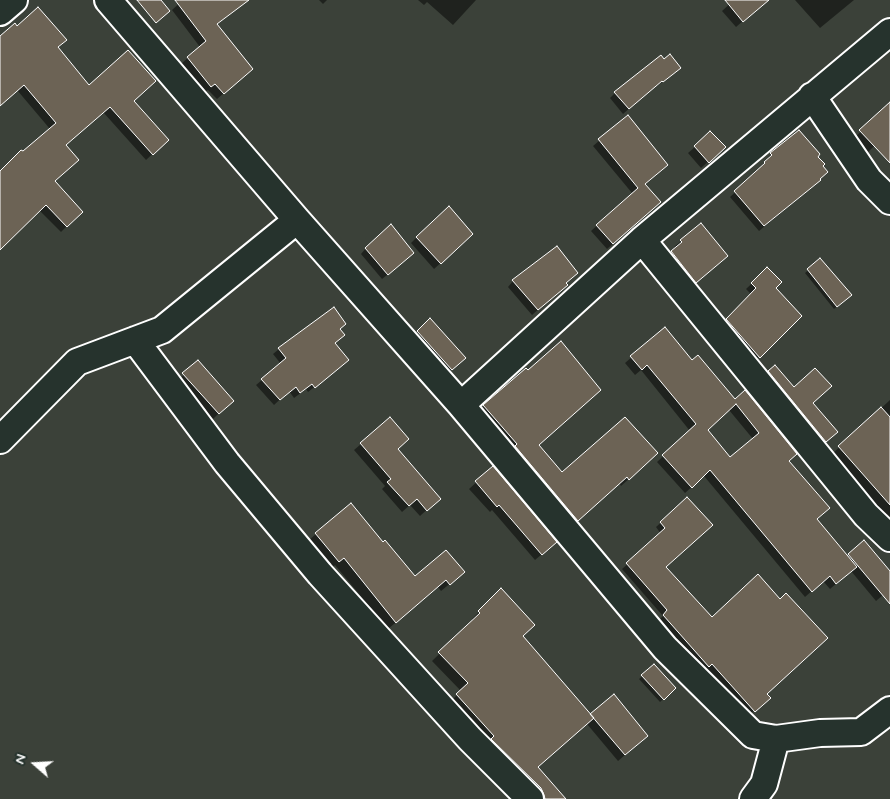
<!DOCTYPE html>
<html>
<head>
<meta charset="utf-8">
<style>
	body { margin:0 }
	#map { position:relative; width:890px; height:799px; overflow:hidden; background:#3b4139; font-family:Mynerve,sans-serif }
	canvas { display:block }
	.north { position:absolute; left:10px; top:739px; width:50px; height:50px; -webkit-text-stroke:4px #26332d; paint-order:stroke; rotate:289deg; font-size:14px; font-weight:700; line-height:20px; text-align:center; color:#fff }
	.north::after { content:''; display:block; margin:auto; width:18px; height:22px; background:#fff; clip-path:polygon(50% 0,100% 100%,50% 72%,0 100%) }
</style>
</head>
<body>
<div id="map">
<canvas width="890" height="799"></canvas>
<div class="north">N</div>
</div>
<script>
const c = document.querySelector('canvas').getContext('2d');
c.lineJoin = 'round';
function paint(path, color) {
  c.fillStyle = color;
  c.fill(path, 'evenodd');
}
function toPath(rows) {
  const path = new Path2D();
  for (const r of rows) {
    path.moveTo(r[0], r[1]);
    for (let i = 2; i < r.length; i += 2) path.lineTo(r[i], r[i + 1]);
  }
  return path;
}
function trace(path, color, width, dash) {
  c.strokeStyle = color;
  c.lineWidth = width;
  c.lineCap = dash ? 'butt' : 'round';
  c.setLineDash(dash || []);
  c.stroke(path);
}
const shadow = toPath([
	[183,0,247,0,216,25,245,75,217,99,208,90,205,92,181,64,200,47,172,10],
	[319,0,327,0,323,4],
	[418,0,476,0,453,25,427,2,424,5],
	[734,0,762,0,757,9,736,27,722,11],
	[795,0,854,0,820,28],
	[0,37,57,48,89,87,133,101,161,146,146,160,103,112,65,145,53,182,81,212,61,232,39,210,0,249,0,172,50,129,17,90,0,105],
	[674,73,657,86,656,85,623,114,610,98,615,93],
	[890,104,890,131,868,152,854,138],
	[627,117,644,184,654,207,607,249,591,231,632,193,593,146],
	[695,147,724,147,701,168,688,153],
	[771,154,816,157,821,166,815,185,759,231,730,197,760,169,760,168],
	[417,237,466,240,434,269,411,243],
	[681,241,720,263,689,288,665,259,676,249,674,247],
	[366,248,408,258,382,279,361,254],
	[820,260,847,298,834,309,805,273],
	[767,269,774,288,801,316,753,362,721,325,751,294,746,289],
	[577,273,565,284,560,290,532,315,508,287,513,281],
	[665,328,692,361,698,357,788,461,816,519,846,557,864,542,890,573,890,589,876,601,851,571,830,589,823,581,805,597,704,476,685,493,657,462,690,431,641,370,635,375,625,363],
	[729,410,753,439,730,459,706,430],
	[339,329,338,340,334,344,341,366,308,392,306,389,294,398,289,391,274,405,256,385,281,364,273,354,279,349],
	[418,332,457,364,445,376,411,338],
	[198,362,226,406,213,419,178,380],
	[769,372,811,404,830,438,819,448,762,378],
	[890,400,890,530,888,518,831,455],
	[484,406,538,446,562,474,649,461,621,486,619,483,570,528,477,414],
	[361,444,396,450,432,505,420,516,410,505,402,512,382,489,385,486,354,450],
	[492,468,548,549,535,560,492,510,490,512,469,489],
	[687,499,665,567,712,619,780,601,764,702,749,715,706,668,704,671,659,620,663,616,622,569,661,534,656,527],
	[316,534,383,544,414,578,464,572,441,591,438,587,388,629,335,565,331,569,308,541],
	[501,590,521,637,590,716,640,742,618,761,587,724,537,767,563,799,536,799,450,702,461,691,432,661,473,621,472,619],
	[654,666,675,688,660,702,639,679]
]);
const building = toPath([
	[137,0,161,0,170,11,156,23,137,0],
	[175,0,249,0,217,24,253,69,224,94,215,84,211,87,187,57,206,41,175,0],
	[725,0,769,0,743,22,725,0],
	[38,7,67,40,58,47,89,85,128,50,156,81,134,101,169,140,153,155,110,107,66,145,79,160,55,181,83,212,67,227,46,205,0,250,0,171,21,150,23,151,56,123,24,85,0,106,0,36,15,23,17,26,38,7],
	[670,54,681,68,663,82,662,81,629,109,614,92,661,55,664,59,670,54],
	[890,102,890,163,859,130,890,102],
	[628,115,668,165,645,184,661,202,613,244,596,225,638,188,598,139,628,115],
	[799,130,820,154,818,157,825,164,823,166,828,172,820,179,821,180,764,226,734,191,765,163,764,162,772,155,770,153,799,130],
	[710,131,726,147,709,163,694,146,710,131],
	[449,206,473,234,441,264,416,237,449,206],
	[701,223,728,256,696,283,671,251,682,242,680,240,701,223],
	[391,224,414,253,388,275,365,248,391,224],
	[557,246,578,273,566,283,568,285,538,310,512,280,557,246],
	[820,258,852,295,837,307,807,269,820,258],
	[767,267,782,282,776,288,802,316,760,358,726,319,756,288,751,283,767,267],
	[334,307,346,324,340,329,345,335,335,343,349,360,315,388,312,384,300,393,296,387,280,400,261,379,286,358,278,348,334,307],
	[430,318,466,358,452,370,417,331,430,318],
	[665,327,692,360,698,355,735,399,745,390,797,454,789,461,830,508,817,519,857,567,836,584,830,576,812,592,710,470,692,488,662,455,696,424,647,365,642,370,630,356,665,327],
	[736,404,759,433,730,457,708,430,736,404],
	[561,341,601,390,539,445,562,472,625,417,658,453,629,480,627,477,578,521,515,446,517,444,483,405,526,368,528,370,561,341],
	[198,360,234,401,219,414,182,373,198,360],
	[775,365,794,387,815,368,832,386,813,403,838,432,826,442,768,371,775,365],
	[881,407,890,417,890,505,838,446,881,407],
	[390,417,409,439,398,449,441,499,427,511,417,499,409,506,387,482,391,479,360,443,390,417],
	[493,466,557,542,542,555,499,505,497,507,475,481,493,466],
	[687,497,713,525,666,567,712,617,758,574,780,599,786,593,828,638,767,694,771,698,755,712,712,664,709,667,663,615,667,610,626,563,665,528,660,522,687,497],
	[351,503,383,542,385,540,415,576,446,550,465,572,450,585,446,580,396,623,344,558,339,562,315,533,351,503],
	[864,540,890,571,890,604,848,554,864,540],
	[501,588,535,625,523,636,594,718,538,767,566,799,545,799,544,795,541,788,491,739,494,736,456,694,468,683,438,652,480,613,478,611,501,588],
	[654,664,676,688,664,700,641,675,654,664],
	[614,694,648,736,625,755,590,714,614,694]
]);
const minor = toPath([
	[108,0,297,220,461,405,665,648,753,735,776,739,820,733,861,732,890,710],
	[0,12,14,0],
	[812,96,869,180,890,201],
	[642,240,866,515,890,538],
	[135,340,227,463,320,574,470,739,530,799],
	[461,405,642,240,890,32],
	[0,440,77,362,162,330,297,220],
	[753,799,764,784,776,739]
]);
paint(shadow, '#0007');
paint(building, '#6c6355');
trace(building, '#fff', 1);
trace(minor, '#fff', 30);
trace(minor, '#26332d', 26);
</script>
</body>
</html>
